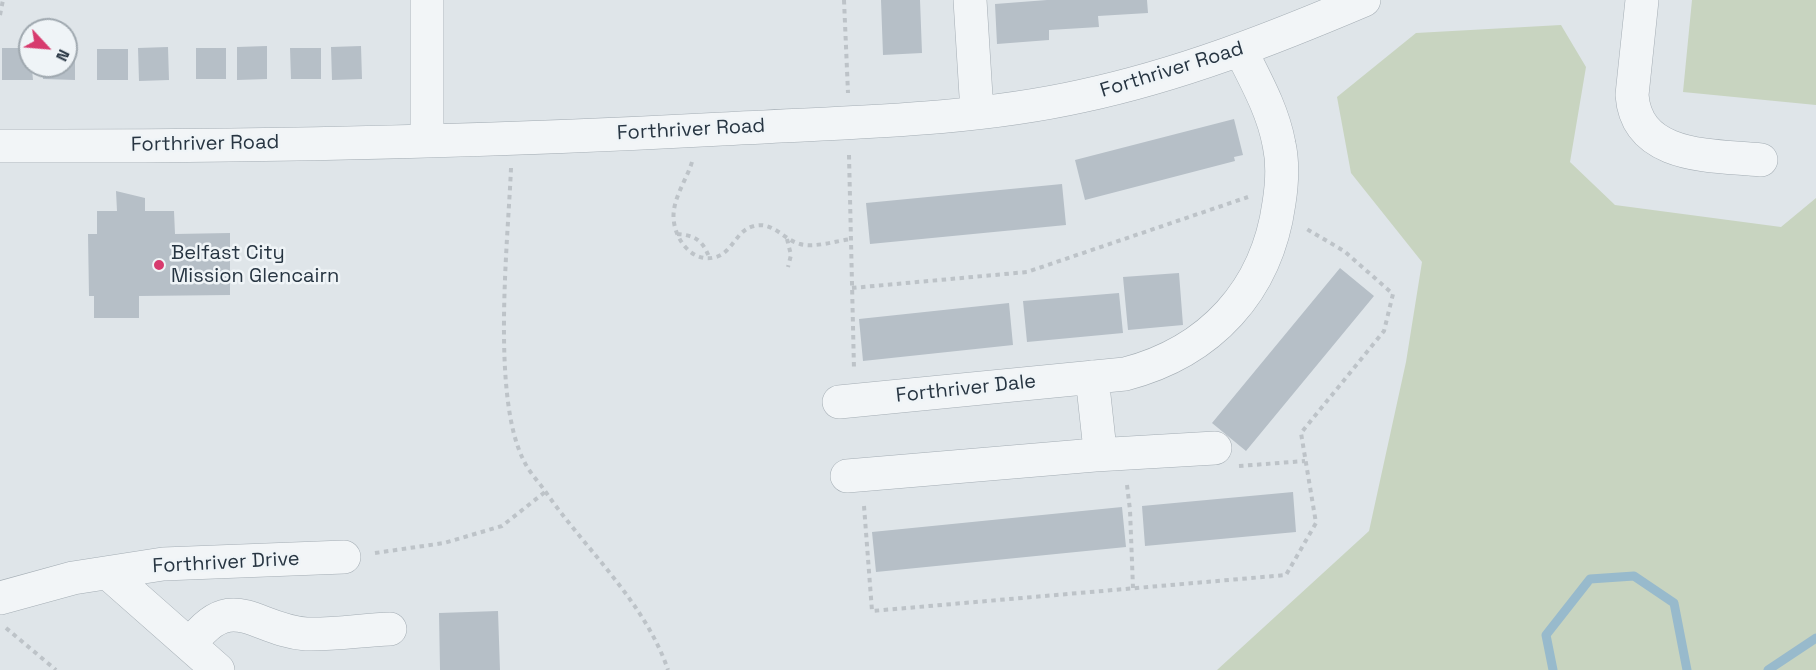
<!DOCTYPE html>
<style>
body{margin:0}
#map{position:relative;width:1816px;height:670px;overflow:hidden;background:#dfe5e9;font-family:"Space Grotesk",sans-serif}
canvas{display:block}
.north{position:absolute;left:18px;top:18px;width:60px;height:60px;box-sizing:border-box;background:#eff4f7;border:2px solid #9fa8af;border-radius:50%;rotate:116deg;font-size:16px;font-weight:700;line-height:24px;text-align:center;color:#273542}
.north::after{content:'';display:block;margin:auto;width:21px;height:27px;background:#d73b6e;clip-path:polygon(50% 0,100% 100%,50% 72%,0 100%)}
</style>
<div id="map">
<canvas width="1816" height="670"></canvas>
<div class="north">N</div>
</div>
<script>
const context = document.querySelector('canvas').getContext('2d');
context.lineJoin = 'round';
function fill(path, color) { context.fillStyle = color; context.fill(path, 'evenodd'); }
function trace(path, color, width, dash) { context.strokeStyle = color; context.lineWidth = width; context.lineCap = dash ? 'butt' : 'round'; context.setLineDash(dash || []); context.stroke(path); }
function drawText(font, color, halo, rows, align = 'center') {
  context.font = font + ' "Space Grotesk",sans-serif'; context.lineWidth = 5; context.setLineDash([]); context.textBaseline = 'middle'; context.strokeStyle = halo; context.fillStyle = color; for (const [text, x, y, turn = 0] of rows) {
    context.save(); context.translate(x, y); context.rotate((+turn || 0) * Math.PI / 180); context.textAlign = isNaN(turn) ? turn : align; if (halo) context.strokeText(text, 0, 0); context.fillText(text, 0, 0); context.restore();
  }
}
fill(new Path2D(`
 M1692,0H1816V105L1683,92Z
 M1561,25L1586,67L1570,162L1615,205L1781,227L1816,198V670H1217L1369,531L1406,362L1422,262L1351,173L1337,97L1416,33Z`), '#c8d4c0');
trace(new Path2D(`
 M1553,670L1546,635L1590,579L1634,576L1674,603L1687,670
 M1768,670L1816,638`), '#98bacc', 9);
fill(new Path2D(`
 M881,0H920L922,53L883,55Z
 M1047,0H1147L1148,13L1098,16L1099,27L1049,30V40L997,44L995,4Z
 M267,46V79L237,80V47Z
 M361,46L362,79L332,80L331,47Z
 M168,47L169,80L139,81L138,48Z
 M2,48H30L33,80H2Z
 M196,48H226V79H196Z
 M290,48H321V79H291Z
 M66,49H75V80L43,79V66H66Z
 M97,49H128V80H97Z
 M1234,119L1243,155L1234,157L1235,161L1085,200L1075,160Z
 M1062,184L1066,225L870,244L866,203Z
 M116,191L145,198V211H174L175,234L230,233V295L139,296V318H94V296H89L88,234H97V211H117Z
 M1340,268L1374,296L1246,451L1212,423Z
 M1179,273L1183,325L1128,330L1123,277Z
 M1119,293L1123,333L1027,342L1023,301Z
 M1009,303L1013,345L863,361L859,319Z
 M1293,492L1296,532L1145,546L1142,506Z
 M1122,507L1126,547L876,572L872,532Z
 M498,611L500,670H440L439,613Z`), '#b6bfc7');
const minor = new Path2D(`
 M970,0L977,112
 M1642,0L1632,95C1637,160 1713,155 1761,160
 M427,140V0
 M0,146C241,147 482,142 722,129C842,122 965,122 1082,96C1180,75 1272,39 1364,0
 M839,402L1125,374C1210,352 1267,291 1279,203C1282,184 1283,162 1279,144C1273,111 1256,81 1241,51
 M1095,455L1215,448
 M847,476L1095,455L1099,441L1092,377
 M108,573L218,670
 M0,598L73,578L163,564L344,557
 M190,645C232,587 254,630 306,634C333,635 363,630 390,629`);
trace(minor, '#a4adb4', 34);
trace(new Path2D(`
 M844,0L848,93
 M0,15L3,0
 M849,155L854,369
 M692,162C687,178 676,194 674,210C670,233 690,265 716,257C733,252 736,230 754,226C773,221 784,240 800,244C814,248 836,241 851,239
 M511,168C508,242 491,398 524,461C529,472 538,481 545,491C585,549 645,602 668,670
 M677,234C695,235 703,241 709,257
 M787,239L791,255L788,267
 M852,288L1027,272L1248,197
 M1239,466L1305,461
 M1127,485L1130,510L1133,588
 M864,506L872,611L1286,575L1316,523L1301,433L1384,331L1393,294L1344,251L1305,228
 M375,553L444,543L502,526L545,492
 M6,628L56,670`), '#bdc3c8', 4, [4.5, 4.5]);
trace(minor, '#f2f5f7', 33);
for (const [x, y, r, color] of [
 [159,265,6,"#d73b6e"]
]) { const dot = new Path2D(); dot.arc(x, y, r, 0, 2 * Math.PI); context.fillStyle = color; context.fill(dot); trace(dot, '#eff4f7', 2); }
drawText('20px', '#273542', '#eff4f7', [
 ["Forthriver Road",1172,70,-17],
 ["Forthriver Road",691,130,-3],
 ["Forthriver Road",205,144,-1],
 ["Forthriver Dale",966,389,-6],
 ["Forthriver Drive",226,563,-3]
]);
drawText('20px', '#273542', '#eff4f7', [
 ["Belfast City",171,254],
 ["Mission Glencairn",171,277]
], 'left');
</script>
